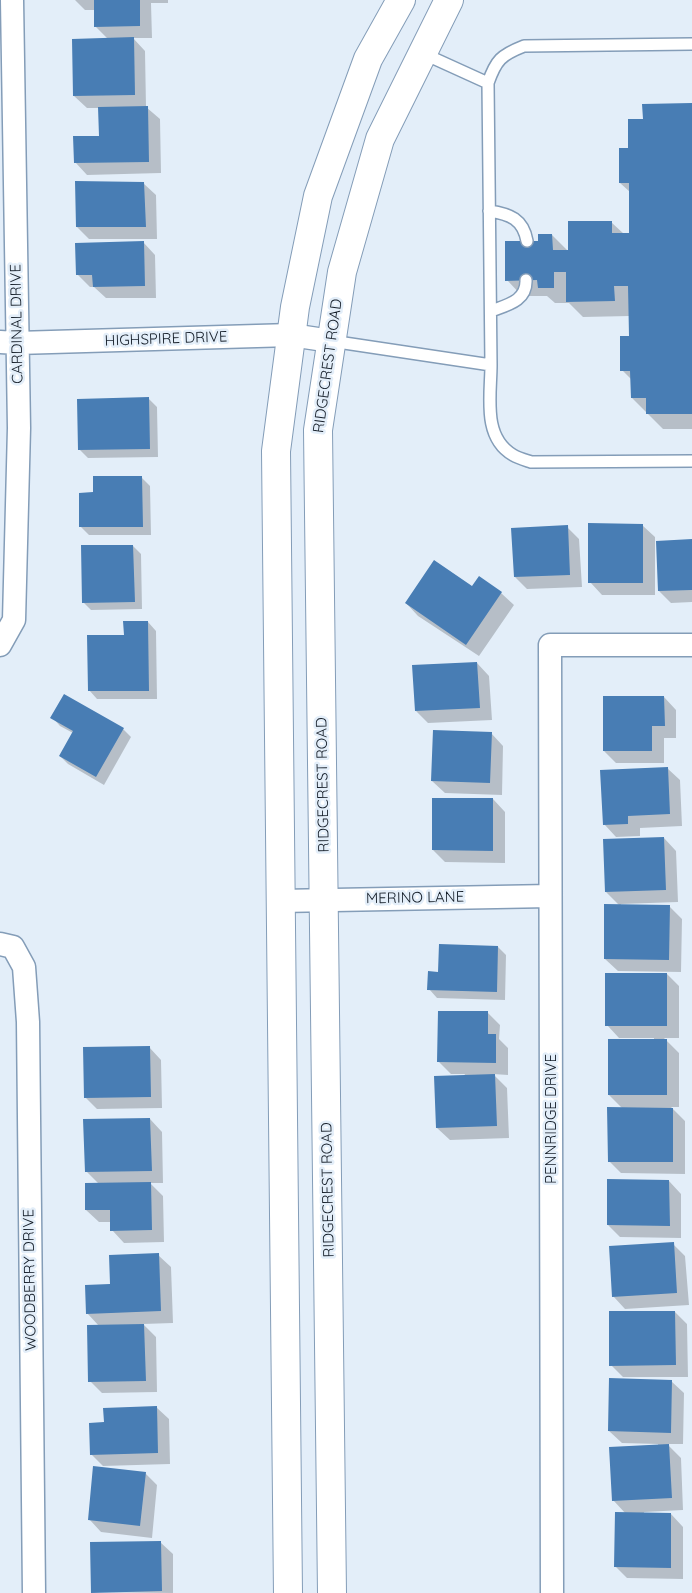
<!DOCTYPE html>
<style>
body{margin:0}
canvas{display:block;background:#e3eef9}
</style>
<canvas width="692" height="1593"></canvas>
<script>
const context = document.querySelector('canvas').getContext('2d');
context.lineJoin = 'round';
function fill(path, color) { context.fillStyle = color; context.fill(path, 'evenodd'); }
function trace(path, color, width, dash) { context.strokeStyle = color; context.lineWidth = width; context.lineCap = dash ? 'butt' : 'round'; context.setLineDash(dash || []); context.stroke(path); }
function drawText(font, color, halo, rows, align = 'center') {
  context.font = font + ' Quicksand,sans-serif'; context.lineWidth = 5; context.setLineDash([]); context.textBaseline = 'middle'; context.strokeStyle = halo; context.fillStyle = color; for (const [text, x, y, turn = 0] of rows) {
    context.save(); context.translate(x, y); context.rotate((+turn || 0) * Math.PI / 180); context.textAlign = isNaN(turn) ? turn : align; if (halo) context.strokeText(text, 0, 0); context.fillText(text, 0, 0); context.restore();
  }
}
fill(new Path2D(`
 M75,0H168V3H151L152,38H133L145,51L146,107L160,119L161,173L87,175L75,162L100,137L99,108H87L74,96L108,39L95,26V10H85Z
 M692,106V429H663L632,398V380L622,370L630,337V316L583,317L569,303H555L547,296H522L507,280L539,242L552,235L569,252L611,222L624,234H631L630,192L620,183L629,150L644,121Z
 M143,183L156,195L157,239H89L77,227Z
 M143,242L155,255L156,298H106L94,287H90L77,274Z
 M148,398L157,407L158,457L88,458L79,449Z
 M142,478L150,486L151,535H89L80,526L95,494Z
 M642,525L655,537V542L692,541V602L671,603L659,591L657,542H655V595H602L590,582Z
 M567,527L579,539L582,587L527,589L515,577Z
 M133,546L141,554L142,609L91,610L83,602Z
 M472,588L501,593L514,605L479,656L418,616L406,603Z
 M148,622L156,631L157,699H97L89,690L125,636Z
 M477,663L489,676L492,720L428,723L416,711Z
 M664,697L676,710V738H664V763H616L604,751Z
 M52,717L123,729L131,737L104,785L68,764L60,756L73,733L60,726Z
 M491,733L503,746L502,795L445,793L432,781Z
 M667,768L680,780L682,826L640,828V836L616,837L604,824Z
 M493,799L505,812V863L445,862L433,850Z
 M664,838L676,851L678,902L621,904V906L670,907L682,919L681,972L618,971L605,959L620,906L606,892Z
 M498,947L506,955L505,1000L437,998L429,989L439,973Z
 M667,974L679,986V1038H664L679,1053V1107H671L685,1121V1174L621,1173L609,1161L623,1109L609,1095L654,1040V1038H619L607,1025Z
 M487,1012L500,1025L499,1039L508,1048V1075L493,1074L507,1088L509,1138L450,1140L437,1128L465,1074H451L439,1062Z
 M149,1047L161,1060L162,1108L97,1109L85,1097Z
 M150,1119L162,1132L163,1183H150L163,1196L164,1242L124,1243L112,1230L111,1222H99L86,1210L99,1184L86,1171Z
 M669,1181L681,1194V1238L620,1237L608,1225Z
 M673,1244L685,1256L689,1305L625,1309L613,1296Z
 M158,1255L171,1267L173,1323L143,1324L156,1337L157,1392L102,1393L90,1381L99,1326L87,1313L111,1285Z
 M675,1312L687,1324L688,1377H623L611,1365Z
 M671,1381L684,1393L683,1444H667L681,1458L683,1510L644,1512V1514H671L683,1527V1579L627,1578L615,1566L626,1514L613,1500L658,1446V1444L622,1443L609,1431Z
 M156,1407L169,1419L170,1464L103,1466L91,1454L105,1423Z
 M145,1473L157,1485L152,1538L101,1532L89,1519Z
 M160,1542L173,1554V1593L92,1592Z`), '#0003');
fill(new Path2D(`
 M94,0H140V26L94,27Z
 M134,37L135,95L73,96L72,39Z
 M692,103V414H646V398H631L630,371H620V336H629L628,286H614L615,301L566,302V272H554V288H538L537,280L505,281V241H538V234H552L553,250H568V221H612V233H629V183H619V148H628V119H643L642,104Z
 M148,106L149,162L74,163L73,136H99L98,107Z
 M75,181L144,182L146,227H76Z
 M144,241L145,286L93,287L92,275H76L75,243Z
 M149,397L150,449L78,450L77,399Z
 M93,476H142L143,527H79V493L93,492Z
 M588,523L643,524V583H588Z
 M568,525L570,575L514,577L511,528Z
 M692,539V590L658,591L656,541Z
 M81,545H133L135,602L82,603Z
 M434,560L472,586L479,576L502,592L466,645L405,603Z
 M123,621H148L149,691H88L87,635H124Z
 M477,662L480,708L415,711L412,665Z
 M64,694L124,728L96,777L59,756L73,731L50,718Z
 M603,696H664L665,726H652V751H603Z
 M433,730L492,732L490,783L431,781Z
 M668,767L670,814L628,816V824L603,825L600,770Z
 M432,798H493V851L432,850Z
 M664,837L666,890L605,892L603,839Z
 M604,904L670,905L669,960L604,959Z
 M439,944L498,946L497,992L427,990L428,971L438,972Z
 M605,973H667V1026H605Z
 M438,1011H488V1034H496V1063L437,1062Z
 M608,1039H667V1095H608Z
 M150,1046L151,1097L84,1098L83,1047Z
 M495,1074L497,1126L436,1128L434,1076Z
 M607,1107L673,1108V1162H608Z
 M150,1118L152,1171L85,1172L83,1119Z
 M607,1179L669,1180L670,1226L607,1225Z
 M151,1182L152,1230L110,1231V1210H85V1183Z
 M674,1242L677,1293L612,1297L609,1246Z
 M159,1253L161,1311L86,1314L85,1285L110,1284L109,1255Z
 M609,1311H675L676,1365L609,1366Z
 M144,1324L146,1381L88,1382L87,1325Z
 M609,1378L672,1380L671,1433L608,1431Z
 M157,1406L158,1453L90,1455L89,1423L104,1422L103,1408Z
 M669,1444L672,1498L612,1501L609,1447Z
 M93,1466L146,1472L140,1526L88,1520Z
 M615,1512L671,1513V1568L614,1567Z
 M161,1541L162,1591L91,1593L90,1542Z`), '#487db4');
const service = new Path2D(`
 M488,83C496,60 501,55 524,46L692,44
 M489,211C510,214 523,219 527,241
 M491,311C507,305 527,301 526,280
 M331,341L491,365L488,83L422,53
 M491,365C491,395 482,437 513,455C518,458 525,460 531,462L692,461`);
const minor = new Path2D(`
 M0,342L17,343L291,335L331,341
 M0,645L14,620L19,428L12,0
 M280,901L550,896
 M0,944L13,947L24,967L28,1022L34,1593
 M552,1593L550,645H692`);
const secondary = new Path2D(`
 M288,1593L276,451L295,307L318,196L368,59L401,0
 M332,1593L318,430L342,272L380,139L449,0`);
trace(service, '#849db8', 14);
trace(minor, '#849db8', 25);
trace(secondary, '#849db8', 30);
trace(service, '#fff', 11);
trace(minor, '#fff', 22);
trace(secondary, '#fff', 28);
drawText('15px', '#131c27', '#e3eef9', [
 ["CARDINAL DRIVE",17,324,-91],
 ["HIGHSPIRE DRIVE",166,339,-2],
 ["RIDGECREST ROAD",328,366,-82],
 ["RIDGECREST ROAD",323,785,-91],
 ["MERINO LANE",415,898,-1],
 ["PENNRIDGE DRIVE",551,1119,-90],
 ["RIDGECREST ROAD",328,1190,-91],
 ["WOODBERRY DRIVE",30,1280,-91]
]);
</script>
